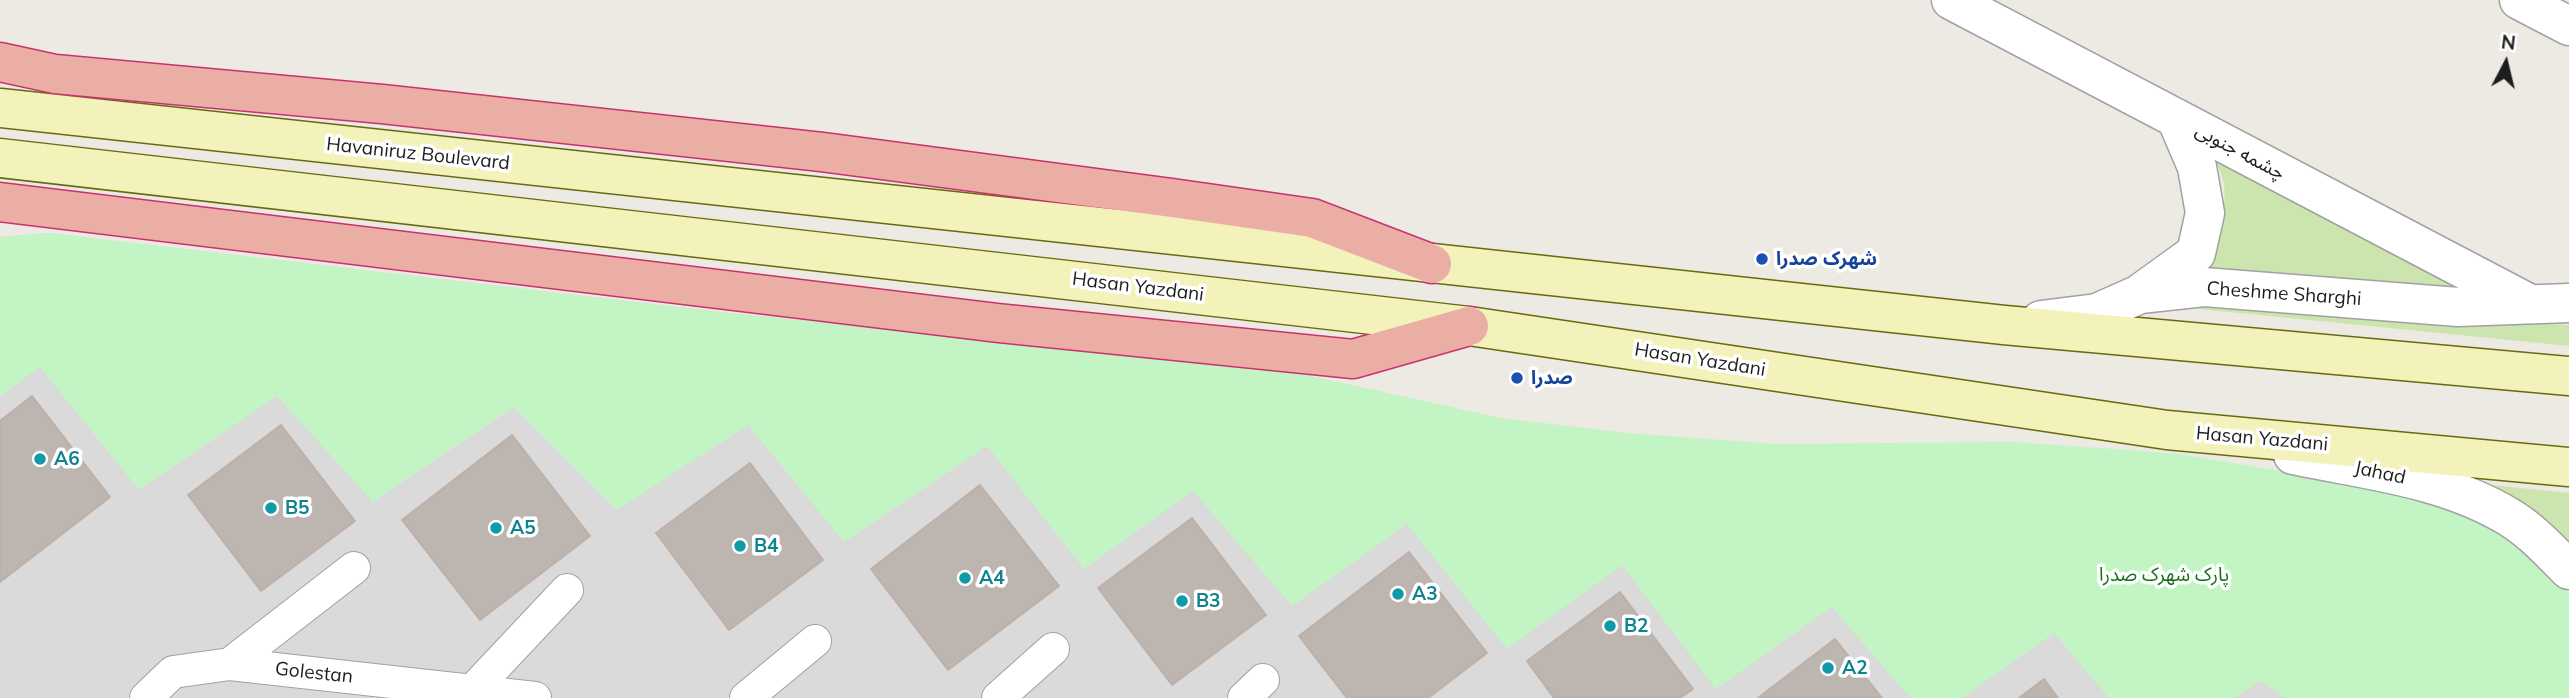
<!DOCTYPE html>
<meta charset="utf-8">
<style>
body{margin:0}
#map{position:relative;width:2569px;height:698px;overflow:hidden;background:#ede9e3;font-family:Mulish,sans-serif}
canvas{display:block}
.north{position:absolute;left:2471px;top:28px;width:70px;height:70px;-webkit-text-stroke:5px #fff;paint-order:stroke;rotate:7deg;font-size:19px;font-weight:700;line-height:28px;text-align:center;color:#1d1d1d}
.north::after{content:'';display:block;margin:auto;width:24px;height:32px;background:#1d1d1d;clip-path:polygon(50% 0,100% 100%,50% 72%,0 100%)}
</style>
<div id="map">
<canvas width="2569" height="698"></canvas>
<div class="north">N</div>
</div>
<script>
const context = document.querySelector('canvas').getContext('2d');
context.lineJoin = 'round';
function fill(path, color) { context.fillStyle = color; context.fill(path, 'evenodd'); }
function trace(path, color, width, dash) { context.strokeStyle = color; context.lineWidth = width; context.lineCap = dash ? 'butt' : 'round'; context.setLineDash(dash || []); context.stroke(path); }
function drawText(font, color, halo, rows, align = 'center') {
  context.font = font + ' Mulish,"Noto Sans Arabic",sans-serif'; context.lineWidth = 7; context.setLineDash([]); context.textBaseline = 'middle'; context.strokeStyle = halo; context.fillStyle = color; for (const [text, x, y, turn = 0] of rows) {
    context.save(); context.translate(x, y); context.rotate((+turn || 0) * Math.PI / 180); context.textAlign = isNaN(turn) ? turn : align; if (halo) context.strokeText(text, 0, 0); context.fillText(text, 0, 0); context.restore();
  }
}
fill(new Path2D(`
 M49,233L738,314L1084,348L2569,667V698H0V237Z`), '#dbdada');
fill(new Path2D(`
 M2212,153L2495,294L2201,271C2219,247 2227,215 2224,185C2223,175 2216,163 2212,153Z
 M2204,296L2569,325V346L2199,309Z
 M2462,482L2569,493V553Z`), '#cce4ad');
fill(new Path2D(`
 M49,233L738,314L1084,348L1284,370L1501,418L1627,433L1776,444L2011,442L2101,448L2179,454L2353,483L2426,498L2502,529L2557,579L2569,594V698H2286L2261,681L2234,698H2109L2054,633L1962,698H1910L1832,607L1716,689L1622,565L1507,649L1407,524L1292,606L1193,491L1084,569L987,446L844,542L748,425L617,510L514,407L373,502L277,396L139,490L40,367L0,396V237Z`), '#c3f4c3');
const building = new Path2D(`
 M32,396L110,497L0,582V421Z
 M281,425L355,521L261,591L188,495Z
 M512,435L590,536L480,620L402,520Z
 M750,463L823,560L729,630L656,533Z
 M980,485L1059,586L948,670L871,569Z
 M1192,518L1266,615L1172,685L1098,588Z
 M1409,552L1487,653L1428,698H1347L1299,636Z
 M1620,592L1693,689L1680,698H1554L1527,661Z
 M1835,639L1882,698H1758Z
 M2044,679L2058,698H2019Z`);
fill(building, '#bdb5b0');
trace(building, '#beafa7', 2);
const minor = new Path2D(`
 M230,664L354,568
 M472,691L567,590
 M146,698L173,672L230,664L535,698
 M746,698L815,641
 M998,698L1053,649
 M1244,698L1263,680`);
const tertiary = new Path2D(`
 M1951,0L2530,304
 M2519,0L2569,26
 M2142,292L2196,253L2205,213L2197,167L2176,118
 M2041,320L2097,313L2140,294L2204,287L2458,307L2569,303
 M2293,455C2365,470 2445,478 2509,517C2532,531 2550,551 2569,570`);
const secondary = new Path2D(`
 M0,108L2004,325L2569,376
 M0,158L1469,326L2167,430L2569,467`);
const trunk = new Path2D(`
 M0,62L55,74L382,104L822,152L1172,198L1312,218L1432,264
 M0,202L998,323L1353,359L1469,326`);
trace(minor, '#a1a1a1', 34);
trace(tertiary, '#a1a1a1', 41);
trace(secondary, '#676a0e', 41);
trace(trunk, '#c93271', 41);
trace(minor, '#fff', 32);
trace(tertiary, '#fff', 38);
trace(secondary, '#f4f2bb', 38);
trace(trunk, '#eaaea4', 38);
for (const [x, y, r, color] of [
 [1762,259,7,"#1a4fb4"],
 [1517,378,7,"#1a4fb4"],
 [40,459,7,"#0f9aa8"],
 [271,508,7,"#0f9aa8"],
 [496,528,7,"#0f9aa8"],
 [740,546,7,"#0f9aa8"],
 [965,578,7,"#0f9aa8"],
 [1398,594,7,"#0f9aa8"],
 [1182,601,7,"#0f9aa8"],
 [1610,626,7,"#0f9aa8"],
 [1828,668,7,"#0f9aa8"]
]) { const dot = new Path2D(); dot.arc(x, y, r, 0, 2 * Math.PI); context.fillStyle = color; context.fill(dot); trace(dot, '#fff', 2.5); }
drawText('19px', '#1d1d1d', '#fff', [
 ["چشمه جنوبی",2240,152,28],
 ["Havaniruz Boulevard",418,154,6],
 ["Hasan Yazdani",1138,287,7],
 ["Cheshme Sharghi",2284,294,4],
 ["Hasan Yazdani",1700,360,9],
 ["Hasan Yazdani",2262,439,5],
 ["Jahad",2380,473,12],
 ["Golestan",314,673,6]
]);
drawText('bold 19px', '#164399', '#fff', [
 ["شهرک صدرا",1776,259],
 ["صدرا",1531,378]
], 'left');
drawText('bold 19px', '#0d838f', '#fff', [
 ["A6",54,459],
 ["B5",285,508],
 ["A5",510,528],
 ["B4",754,546],
 ["A4",979,578],
 ["A3",1412,594],
 ["B3",1196,601],
 ["B2",1624,626],
 ["A2",1842,668]
], 'left');
drawText('19px', '#147115', '#fff', [
 ["پارک شهرک صدرا",2164,575]
]);
</script>
